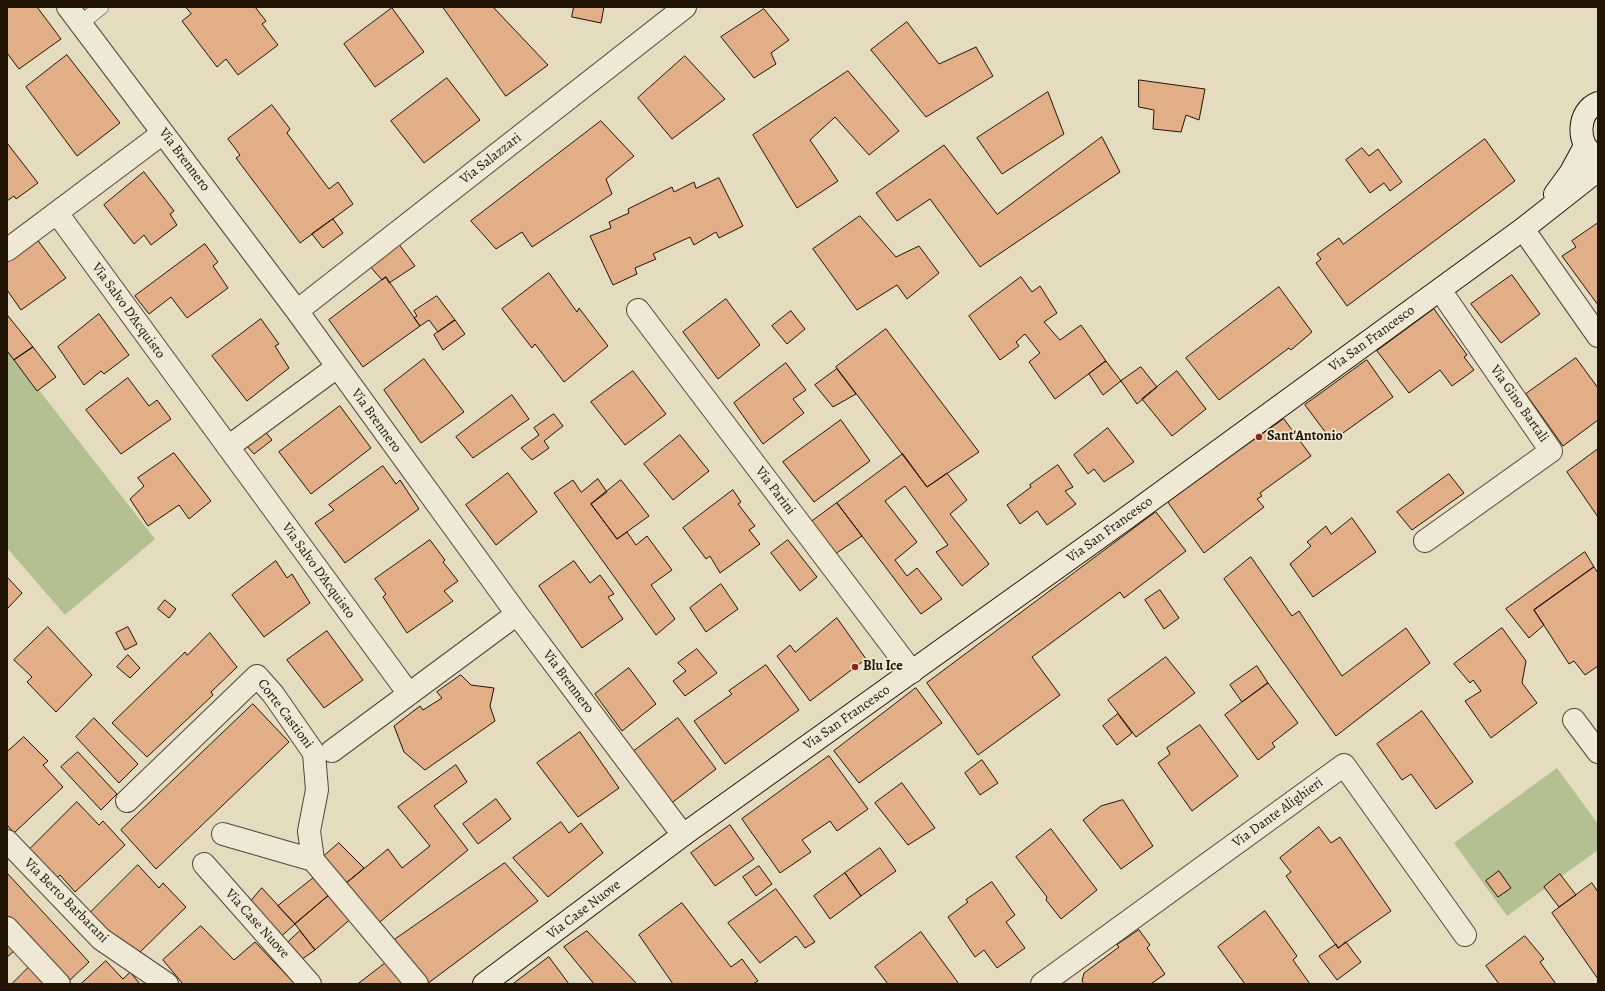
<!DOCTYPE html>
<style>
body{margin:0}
#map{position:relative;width:1605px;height:991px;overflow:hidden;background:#e5dcbf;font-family:Alegreya,serif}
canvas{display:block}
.frame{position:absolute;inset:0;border:8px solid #211405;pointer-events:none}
</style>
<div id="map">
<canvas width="1605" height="991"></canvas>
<div class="frame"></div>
</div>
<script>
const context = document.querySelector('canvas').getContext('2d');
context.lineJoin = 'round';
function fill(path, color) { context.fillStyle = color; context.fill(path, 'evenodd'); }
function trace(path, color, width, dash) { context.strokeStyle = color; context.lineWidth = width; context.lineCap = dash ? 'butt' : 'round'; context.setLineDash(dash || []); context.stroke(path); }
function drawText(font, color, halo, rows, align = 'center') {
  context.font = font + ' Alegreya,serif'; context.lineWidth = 3.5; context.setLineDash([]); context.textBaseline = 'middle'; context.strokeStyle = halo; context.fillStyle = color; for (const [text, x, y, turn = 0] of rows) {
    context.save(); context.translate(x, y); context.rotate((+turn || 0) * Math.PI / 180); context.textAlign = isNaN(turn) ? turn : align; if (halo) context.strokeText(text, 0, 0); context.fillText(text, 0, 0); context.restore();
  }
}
fill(new Path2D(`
 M7,349L155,539L65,615L7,548Z
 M1557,768L1598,824V850L1507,916L1454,843Z`), '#b5c092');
const building = new Path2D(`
 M7,7H37L61,39L19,69L7,53Z
 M186,7H255L266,21L262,24L278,45L238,75L226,59L217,67L182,21L191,14Z
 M443,7H493L548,65L506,96Z
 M574,7H604L601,23L572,17Z
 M392,8L424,52L375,87L344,44Z
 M764,9L789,40L771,53L776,64L754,78L721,37Z
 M907,22L939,64L976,47L993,76L926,117L871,50Z
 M67,55L120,123L77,156L26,87Z
 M685,56L725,99L672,139L638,98Z
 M848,71L899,131L869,155L835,117L810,140L838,181L797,208L753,135Z
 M447,78L480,120L424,163L391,121Z
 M1139,80L1205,89L1199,120L1186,115L1181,132L1153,129L1154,110L1139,107Z
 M1048,92L1064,134L1002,174L977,138Z
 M272,105L290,129L287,133L329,189L338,182L353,204L300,243L236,158L240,155L228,139Z
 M601,121L634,156L606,179L612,194L532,247L522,232L496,249L471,221Z
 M1102,137L1120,172L980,267L930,199L897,221L876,193L944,145L997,214Z
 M1485,139L1515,181L1347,306L1316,263L1321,259L1317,254L1339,238L1343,244Z
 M7,143L38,183L16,199L14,196L7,201Z
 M1362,148L1369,156L1378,149L1402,182L1390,191L1384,183L1370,193L1346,160Z
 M144,172L174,211L170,214L177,225L151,245L144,235L134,244L104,205Z
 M719,178L743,226L719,238L716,232L694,245L690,237L653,254L656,259L635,268L637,274L613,285L590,236L611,228L609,222L629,213L628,209L672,187L674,192L694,182L696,188Z
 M860,216L896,257L919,246L939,273L907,299L897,285L857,310L813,249Z
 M333,219L343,233L323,248L312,234Z
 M1598,223V305L1562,256L1576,247L1572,241Z
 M36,238L66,278L21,310L7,290V260Z
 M398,243L415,266L389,283L386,277L382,280L369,265Z
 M205,244L218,262L213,266L228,288L187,318L171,297L149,314L135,296Z
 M549,273L577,312L579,308L608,346L564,382L535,344L532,348L502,309Z
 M1512,275L1540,314L1501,343L1471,304Z
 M386,277L420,326L363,367L329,320Z
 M1021,277L1032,292L1040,286L1057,313L1044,322L1060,340L1081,325L1106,361L1055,399L1029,362L1040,353L1025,334L1016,342L1019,346L1000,360L969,316Z
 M1279,287L1312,332L1291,350L1289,348L1219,400L1186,358Z
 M437,296L455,320L438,332L429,320L420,326L414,318L417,316L414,311Z
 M726,299L760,345L718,379L683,332Z
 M1434,309L1467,355L1464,357L1474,370L1452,386L1440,370L1409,393L1377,351Z
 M791,311L805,329L787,344L772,326Z
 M99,314L129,355L104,374L101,371L84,385L58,347Z
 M8,316L33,347L14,360L7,351V317Z
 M261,319L279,344L275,346L289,368L247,401L212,356Z
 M455,320L465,334L443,350L434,335Z
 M886,329L979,452L927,487L836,367Z
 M33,347L56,377L37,391L14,360Z
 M1576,358L1598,388V420L1563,446L1526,394Z
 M424,359L464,412L421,443L384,390Z
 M1367,360L1393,397L1332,441L1305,405Z
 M1106,361L1121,381L1103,395L1089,374Z
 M786,363L806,390L793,399L804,413L763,444L734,403Z
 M1141,367L1157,387L1137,404L1121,381Z
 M837,369L856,394L833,407L815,385Z
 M633,371L666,414L625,445L591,402Z
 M1177,371L1206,409L1172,436L1142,399Z
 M128,378L149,406L157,400L171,419L121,454L86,410Z
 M512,395L529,419L473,458L456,437Z
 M340,406L371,448L311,494L279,452Z
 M554,414L563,426L544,441L549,448L532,460L521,448L539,435L534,428Z
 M1284,419L1311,456L1260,493L1262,496L1257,499L1264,507L1204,553L1167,501Z
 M841,420L870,461L814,502L783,462Z
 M1108,428L1134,462L1104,482L1094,469L1088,474L1074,455Z
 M264,430L272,440L254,454L245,444Z
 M680,435L709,471L673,500L644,464Z
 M1598,449V517L1567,472Z
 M174,453L211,501L189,519L179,505L148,526L130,499L144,486L138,478Z
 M903,454L927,487L947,473L967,500L950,514L989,564L962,586L936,552L948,545L905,486L885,501L917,542L895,560L907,576L917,568L942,599L921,614L837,503Z
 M1058,465L1073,487L1065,491L1076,504L1047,525L1037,511L1020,524L1007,505L1031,487L1030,485Z
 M383,466L396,484L400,480L419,509L345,563L315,523L334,510L329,505Z
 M508,473L537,512L496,545L466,505Z
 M1449,474L1464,493L1412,530L1397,512Z
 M598,479L607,492L591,504L617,539L627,532L636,545L647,536L672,570L651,585L675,619L656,635L554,493L573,480L581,492Z
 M621,480L649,516L617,539L591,504Z
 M733,490L741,502L738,504L755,526L749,530L760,544L720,573L710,556L706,559L683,528Z
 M837,503L862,536L835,554L811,522Z
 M1156,512L1186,551L1124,598L1120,592L1032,657L1060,695L978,755L927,683Z
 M1352,518L1376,552L1313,597L1290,564L1311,546L1307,542L1326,526L1331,534Z
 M430,540L445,560L443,562L458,581L444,591L453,601L407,633L383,597L386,594L375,579Z
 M788,540L817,577L800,591L771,553Z
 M1585,552L1594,567L1534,610L1544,625L1529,638L1506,609Z
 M1251,557L1292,616L1299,611L1342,676L1406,628L1430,663L1336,736L1224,579Z
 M276,561L287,578L292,574L310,603L264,637L232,595Z
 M574,561L590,583L600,575L614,594L608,597L623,619L582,648L539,586Z
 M1594,567L1598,573V666L1585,675L1574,661L1569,664L1534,610Z
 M7,577L22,593L7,609Z
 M721,584L738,609L706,632L690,608Z
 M1160,590L1179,618L1164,629L1145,600Z
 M165,600L176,609L169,618L158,609Z
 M837,618L866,659L810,701L777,656L790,645L795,652Z
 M48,627L92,675L56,712L27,682L32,677L14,660Z
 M128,627L137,644L125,650L116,633Z
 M1502,628L1526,661L1522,683L1537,703L1491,738L1465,701L1481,691L1473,680L1470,683L1454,664Z
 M327,631L363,680L324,708L287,660Z
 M210,633L237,667L211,692L213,695L147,757L112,723L185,652L187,655Z
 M697,649L717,673L685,696L673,681L686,671L678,663Z
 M128,655L140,668L130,678L117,667Z
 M1166,657L1195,693L1136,737L1108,700Z
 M766,665L799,710L725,764L694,721L732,694L729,691Z
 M1257,666L1268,683L1242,702L1230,685Z
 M629,668L656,704L622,731L595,694Z
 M461,675L471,685L494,688L490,706L495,721L425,770L404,752L394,726L420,706L423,710L442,698L437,692Z
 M1268,683L1298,723L1272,743L1275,747L1258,760L1225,715Z
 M916,688L942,723L859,783L834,751Z
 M253,704L289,742L156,869L121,830Z
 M1422,711L1473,782L1436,809L1411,774L1402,780L1377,744Z
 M1118,714L1132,733L1117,745L1103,726Z
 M94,718L138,764L119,783L76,737Z
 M678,718L716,769L669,805L630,754Z
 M1200,725L1238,776L1192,811L1158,763L1170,754L1167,748Z
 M580,732L619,788L578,817L537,763Z
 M24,737L48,761L43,765L63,787L14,833L7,825V752Z
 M78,752L117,794L101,810L61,767Z
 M829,756L868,809L837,831L830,821L802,840L811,852L780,873L742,819Z
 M982,760L998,783L980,795L965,773Z
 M456,765L467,782L434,806L468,850L376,925L345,884L388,849L402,868L430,846L398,807Z
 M902,783L935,828L908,845L875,803Z
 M496,799L511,819L478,844L463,824Z
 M1123,800L1153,846L1121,869L1083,820L1101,806Z
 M77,802L99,825L103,821L125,845L75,892L60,875L56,879L30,849Z
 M561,822L569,833L581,823L603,853L548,897L513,858Z
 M730,825L754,859L715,886L691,853Z
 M1319,827L1331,843L1340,837L1391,911L1338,948L1286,876L1291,872L1280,858Z
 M1051,829L1097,890L1061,919L1046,900L1047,897L1016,857Z
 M339,843L364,868L345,884L323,857Z
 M880,848L896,871L861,896L845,873Z
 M505,863L538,901L427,984L387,945Z
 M138,865L159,888L163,883L186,907L136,956L122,939L117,945L89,914Z
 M759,866L772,884L756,896L743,877Z
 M1499,871L1511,888L1498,897L1486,881Z
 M7,873L89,962L69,981L7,917Z
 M845,873L861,896L830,919L814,896Z
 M1560,874L1576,895L1559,907L1544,887Z
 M316,876L330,894L295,924L278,906Z
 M992,882L1015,915L1006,922L1025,948L997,968L984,950L975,957L948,917L968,902L966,900Z
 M1592,883L1598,892V979L1552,913Z
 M262,888L295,924L277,940L247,906Z
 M776,889L815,942L805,948L796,936L760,963L728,923Z
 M333,892L354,916L315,950L295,924Z
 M682,903L731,967L742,959L758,981L753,984H673L639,935Z
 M1265,911L1297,956L1293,960L1310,984H1245L1218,947Z
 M201,926L234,960L255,942L295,984H183L163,960Z
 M1139,930L1150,945L1147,948L1165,974L1151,984H1084L1082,981L1084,973L1119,947L1117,945Z
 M300,931L315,950L298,962L284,946Z
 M587,931L637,984H594L564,947Z
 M921,932L959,984H888L875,967Z
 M1525,936L1544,959L1540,962L1556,984H1499L1486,966Z
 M1346,942L1361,962L1337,980L1319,956L1336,944L1338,948Z
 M7,943L14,951L7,957Z
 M549,957L569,984H513Z
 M392,958L413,984H358Z
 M106,961L123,979L130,972L140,984H81Z
 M32,964L51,984H12Z`);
fill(building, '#e1ae88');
trace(building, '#211405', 1);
const service = new Path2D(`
 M81,23L101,7`);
const minor = new Path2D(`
 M68,7L297,311L517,614L683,835
 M57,213L409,694
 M1523,229L1598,336
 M7,250L163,133
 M638,310L912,672
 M297,311L685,7
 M228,447L337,367
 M1425,541L1551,451L1440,290
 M1574,720L1598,752
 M332,751L517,614
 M127,801L257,676L273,694L314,753L317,790L309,831L313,860L417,984
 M223,834L313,860
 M7,841L101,939L167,984
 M204,864L310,984
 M7,928L59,984
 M1042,984L1344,765L1465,935`);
const secondary = new Path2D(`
 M1595,156C1576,144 1577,111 1598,103
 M1555,194L1571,172L1585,146
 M484,984L683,835L1125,519L1523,229L1598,170`);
trace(service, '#524634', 16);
trace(minor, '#524634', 24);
trace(secondary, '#211405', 24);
trace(service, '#eee8d5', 15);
trace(minor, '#eee8d5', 22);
trace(secondary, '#eee8d5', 22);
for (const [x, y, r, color] of [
 [1259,437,4,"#8f2418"],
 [855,667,4,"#8f2418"]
]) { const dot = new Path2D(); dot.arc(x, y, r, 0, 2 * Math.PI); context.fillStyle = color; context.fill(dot); trace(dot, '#eee8d5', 1.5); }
drawText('14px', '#211405', '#eee8d5', [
 ["Via Salazzari",491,159,-38],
 ["Via Brennero",184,160,53],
 ["Via Salvo D'Acquisto",128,311,54],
 ["Via San Francesco",1372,339,-36],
 ["Via Gino Bartali",1519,404,55],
 ["Via Brennero",376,421,54],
 ["Via Parini",775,491,53],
 ["Via San Francesco",1110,530,-36],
 ["Via Salvo D'Acquisto",318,571,54],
 ["Via Brennero",568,682,53],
 ["Corte Castioni",285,714,53],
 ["Via San Francesco",847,718,-35],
 ["Via Dante Alighieri",1278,813,-36],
 ["Via Berto Barbarani",66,901,45],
 ["Via Case Nuove",584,910,-37],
 ["Via Case Nuove",257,924,48]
]);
drawText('bold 14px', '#211405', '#eee8d5', [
 ["Sant'Antonio",1267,437],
 ["Blu Ice",863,667]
], 'left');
</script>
